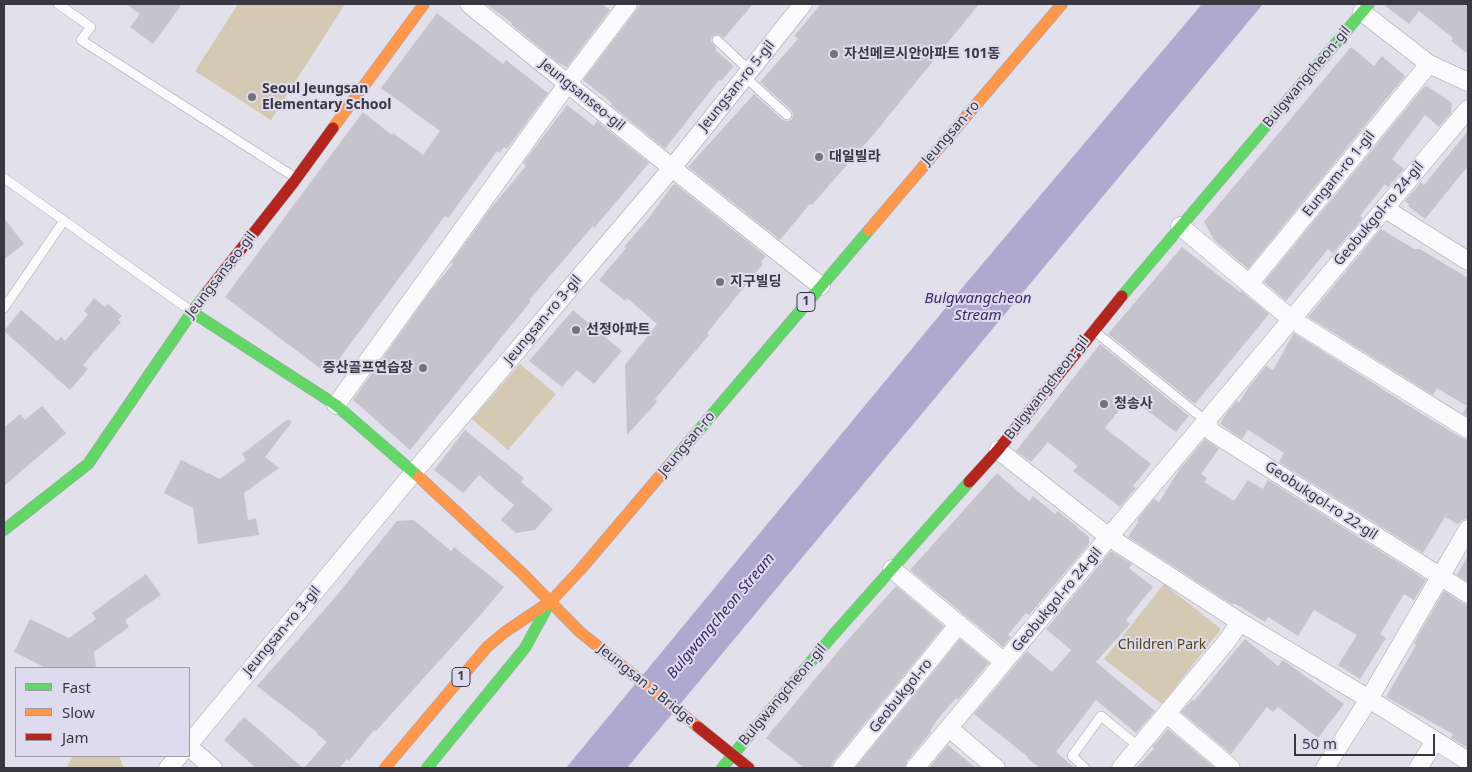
<!DOCTYPE html>
<meta charset="utf-8">
<style>
body{margin:0}
#map{position:relative;width:1472px;height:772px;overflow:hidden;background:#e2e0ea;font-family:"Noto Sans",sans-serif}
canvas{display:block}
.frame{position:absolute;inset:0;border:5px solid #393840;pointer-events:none}
.legend{position:absolute;left:15px;top:667px;width:175px;height:90px;box-sizing:border-box;background:#dfdbef;border:1px solid #9d9aa9;margin:0;padding:6px 9px;list-style:none;font-size:15px;color:#393840}
.legend li{display:flex;align-items:center;gap:10px;height:25px}
.legend b{width:25px;border:1px solid #9d9aa9}
.scale{position:absolute;left:1294px;top:734px;width:141px;height:22px;box-sizing:border-box;border:2px solid #393840;border-top:0;padding-left:6px;font-size:15px;line-height:18px;white-space:nowrap;color:#393840;-webkit-text-stroke:4px #dfdbef;paint-order:stroke}
</style>
<div id="map">
<canvas width="1472" height="772"></canvas>
<div class="frame"></div>
<ul class="legend">
<li><b style="height:6px;background:#63d668"></b>Fast</li>
<li><b style="height:6px;background:#ff974d"></b>Slow</li>
<li><b style="height:6px;background:#b3261e"></b>Jam</li>
</ul>
<div class="scale">50 m</div>
</div>
<script>
const context = document.querySelector('canvas').getContext('2d');
context.lineJoin = 'round';
function fill(path, color) { context.fillStyle = color; context.fill(path, 'evenodd'); }
function trace(path, color, width, dash) { context.strokeStyle = color; context.lineWidth = width; context.lineCap = dash ? 'butt' : 'round'; context.setLineDash(dash || []); context.stroke(path); }
function drawText(font, color, halo, rows, align = 'center') {
  context.font = font + ' "Noto Sans","Noto Sans KR",sans-serif'; context.lineWidth = 4; context.setLineDash([]); context.textBaseline = 'middle'; context.strokeStyle = halo; context.fillStyle = color; for (const [text, x, y, turn = 0] of rows) {
    context.save(); context.translate(x, y); context.rotate((+turn || 0) * Math.PI / 180); context.textAlign = isNaN(turn) ? turn : align; if (halo) context.strokeText(text, 0, 0); context.fillText(text, 0, 0); context.restore();
  }
}
fill(new Path2D(`
 M238,4H345L271,120L195,71Z
 M520,364L556,394L508,450L472,419Z
 M1164,584L1221,629L1162,704L1104,659Z
 M73,756H119L124,768H66Z`), '#d4cab4');
fill(new Path2D(`
 M1202,4H1263L627,768H566L957,294Z`), '#b0a9cf');
fill(new Path2D(`
 M126,4H182L153,44L130,27L140,14Z
 M486,4H602L610,10L567,67L557,62L511,24L512,23Z
 M641,4H753L724,38L718,34L712,36L711,41L716,48L715,50L734,66L721,81L719,80L665,149L611,105L612,103L583,80Z
 M821,4H979L874,134L812,205L810,204L780,240L688,167L754,94L783,120L788,121L792,119L793,114L791,110L760,82L798,39L794,36Z
 M1383,4H1468V54L1451,41L1453,38L1419,11L1409,24Z
 M437,13L503,64L506,60L548,93L507,149L504,147L500,153L497,151L448,218L445,216L328,374L225,297L363,112L392,135L393,133L423,155L440,131L381,88Z
 M1351,47L1374,66L1382,56L1405,76L1248,269L1214,240L1204,222Z
 M1427,86L1452,103L1451,113L1439,127L1425,115L1392,159L1404,169L1388,187L1385,184L1360,216L1363,218L1333,253L1328,249L1286,301L1264,282L1424,87Z
 M567,105L594,126L597,121L649,163L594,228L593,226L529,300L531,301L410,450L353,400L432,289L453,264L451,263L490,209L526,166L523,163Z
 M1468,131V166L1425,219L1408,206L1409,204L1405,201L1421,182L1424,185Z
 M675,184L766,256L761,262L763,264L707,333L709,335L655,399L657,402L627,435L625,365L657,324L627,298L625,301L599,280L626,248L624,247L647,220L672,186Z
 M4,218L24,244L4,259Z
 M1381,229L1414,249H1420L1468,278V417L1463,413L1467,406L1437,388L1433,395L1308,317Z
 M1182,247L1241,293L1240,290L1269,314L1195,404L1108,334Z
 M94,298L105,307L108,304L122,316L118,320L121,322L83,365L88,369L70,390L4,331L21,310L57,341L61,337L65,341L88,315L84,311Z
 M573,310L622,351L594,384L577,370L562,387L529,361Z
 M1294,333L1422,414L1462,438L1468,440V518L1462,520L1458,524L1445,517L1423,553L1279,462L1284,453L1248,430L1242,439L1220,424L1228,411L1237,401L1239,403L1248,388L1266,366L1273,370Z
 M1100,344L1189,416L1176,432L1129,397L1105,428L1151,464L1133,486L1136,488L1120,507L1073,471L1078,466L1048,442L1031,462L1016,451Z
 M42,406L66,433L4,486V428L20,414L25,420Z
 M288,419L292,422L265,457L279,468L244,493L248,520L256,518L259,535L198,544L193,508L164,493L181,460L220,479L246,460L242,454Z
 M465,430L524,478L521,482L553,509L535,530L516,533L501,520L514,505L479,475L463,493L434,470Z
 M1205,439L1219,449L1201,474L1207,478L1204,482L1234,501L1248,480L1263,489L1268,480L1426,580L1414,600L1404,594L1380,634L1386,638L1360,679L1338,665L1357,635L1314,610L1298,636L1268,617L1265,622L1234,603L1233,605L1128,537L1138,522L1137,520L1154,499L1159,502L1179,470Z
 M997,473L1029,501L1033,496L1055,514L1058,511L1089,537V544L1029,615L1026,613L1008,635L1011,637L1003,647L910,570Z
 M414,520L451,551L454,547L504,587L484,611L376,731L374,730L349,761L347,759L339,768H304L327,742L317,734L318,733L257,686L332,601L397,521Z
 M1111,551L1132,564L1129,568L1153,587L1126,620L1130,624L1096,662L1155,711L1136,733L1096,700L1056,752L1075,768H1040L1027,758L1028,757L974,714L1027,651L1052,672L1071,650L1046,629Z
 M1468,555V582L1457,575Z
 M146,574L161,595L125,620L129,627L94,652L96,668H46L14,652L30,619L69,638L96,619L92,613Z
 M896,586L944,626L834,761L830,768H804L766,738L845,643Z
 M1444,591L1462,603L1468,605V748L1451,738L1453,734L1386,697L1416,645L1414,643Z
 M960,639L989,663L958,700L956,698L937,720L930,731L931,732L907,761L905,768H855Z
 M1245,639L1278,666L1283,660L1344,704L1318,738L1278,707L1273,712L1267,707L1231,754L1181,712L1192,700L1194,701Z
 M244,717L303,768H256L224,740Z
 M1168,729L1215,768H1136L1154,749L1152,747Z
 M948,745L976,768H929Z`), '#c5c4cc');
const lane = new Path2D(`
 M58,4L91,27L81,40L296,178
 M717,40L750,71
 M745,77L787,115
 M4,178L191,311
 M4,308L63,222
 M1093,330L1206,421
 M1085,768L1072,756L1101,716L1139,747`);
const street = new Path2D(`
 M469,4L672,168L821,286
 M1362,12L1429,64L1468,82
 M1384,208L1468,261
 M1180,226L1291,319L1468,429
 M1249,284L1429,64
 M336,405L568,83L628,4
 M1206,421L1212,432L1468,594
 M998,450L1109,537L1240,622L1369,699L1468,761
 M892,569L1004,662
 M1167,714L1231,768
 M949,728L996,768
 M189,744L414,472L672,168L803,4
 M189,747L213,768
 M168,768L179,756
 M842,768L959,624
 M915,768L1468,109
 M1121,768L1227,641L1240,622
 M1325,768L1369,699L1468,529
 M1418,768L1435,741`);
const fast = new Path2D(`
 M1122,296L1369,4
 M192,312L336,405L419,477
 M670,464L869,230
 M4,530L88,464L192,312L208,291
 M427,768L525,648L549,604
 M722,768L834,634L969,482`);
const slow = new Path2D(`
 M333,128L424,4
 M869,230L1062,4
 M419,477L522,573L580,632L698,727
 M385,768L487,647L505,632L551,601L581,569L670,464`);
const jam = new Path2D(`
 M208,291L293,183L333,128
 M969,482L998,450L1122,296
 M698,727L749,768`);
trace(lane, '#a4a3aa', 10);
trace(street, '#a4a3aa', 19);
trace(fast, '#a4a3aa', 12);
trace(slow, '#a4a3aa', 12);
trace(jam, '#a4a3aa', 12);
trace(lane, '#fbfafc', 9);
trace(street, '#fbfafc', 18);
trace(fast, '#63d668', 11);
trace(slow, '#ff974d', 11);
trace(jam, '#b3261e', 11);
for (const [x, y, r, color] of [
 [834,54,5,"#74737c"],
 [252,97,5,"#74737c"],
 [819,157,5,"#74737c"],
 [720,282,5,"#74737c"],
 [576,330,5,"#74737c"],
 [423,368,5,"#74737c"],
 [1104,404,5,"#74737c"]
]) { const dot = new Path2D(); dot.arc(x, y, r, 0, 2 * Math.PI); context.fillStyle = color; context.fill(dot); trace(dot, '#dfdbef', 2); }
for (const [x, y, w] of [
 [806,302,18],
 [461,677,18]
]) { const box = new Path2D(); box.roundRect(x - w / 2, y - 9.5, w, 19, 4); context.fillStyle = '#dfdbef'; context.fill(box); trace(box, '#393840', 1); }
drawText('bold 12px', '#393840', null, [
 ["1",806,302],
 ["1",461,677]
]);
drawText('bold 14px', '#393840', '#dfdbef', [
 ["자선메르시안아파트 101동",844,54],
 ["Seoul Jeungsan",262,89],
 ["Elementary School",262,105],
 ["대일빌라",829,157],
 ["지구빌딩",730,282],
 ["선정아파트",586,330],
 ["증산골프연습장",413,368,"right"],
 ["청송사",1114,404]
], 'left');
drawText('14px', '#393840', '#dfdbef', [
 ["Bulgwangcheon-gil",1307,77,-50],
 ["Jeungsan-ro 5-gil",737,86,-51],
 ["Jeungsanseo-gil",582,95,39],
 ["Jeungsan-ro",951,133,-49],
 ["Eungam-ro 1-gil",1339,174,-51],
 ["Geobukgol-ro 24-gil",1379,214,-50],
 ["Jeungsanseo-gil",221,275,-52],
 ["Jeungsan-ro 3-gil",543,320,-50],
 ["Bulgwangcheon-gil",1047,388,-52],
 ["Jeungsan-ro",687,444,-50],
 ["Geobukgol-ro 22-gil",1321,501,33],
 ["Geobukgol-ro 24-gil",1057,600,-50],
 ["Jeungsan-ro 3-gil",282,631,-50],
 ["Jeungsan 3 Bridge",646,685,39],
 ["Bulgwangcheon-gil",783,695,-50],
 ["Geobukgol-ro",901,696,-51]
]);
drawText('14px', '#53451a', '#dfdbef', [
 ["Children Park",1162,645]
]);
drawText('italic 15px', '#3c2967', '#dfdbef', [
 ["Bulgwangcheon",978,299],
 ["Stream",978,316],
 ["Bulgwangcheon Stream",721,616,-50]
]);
</script>
